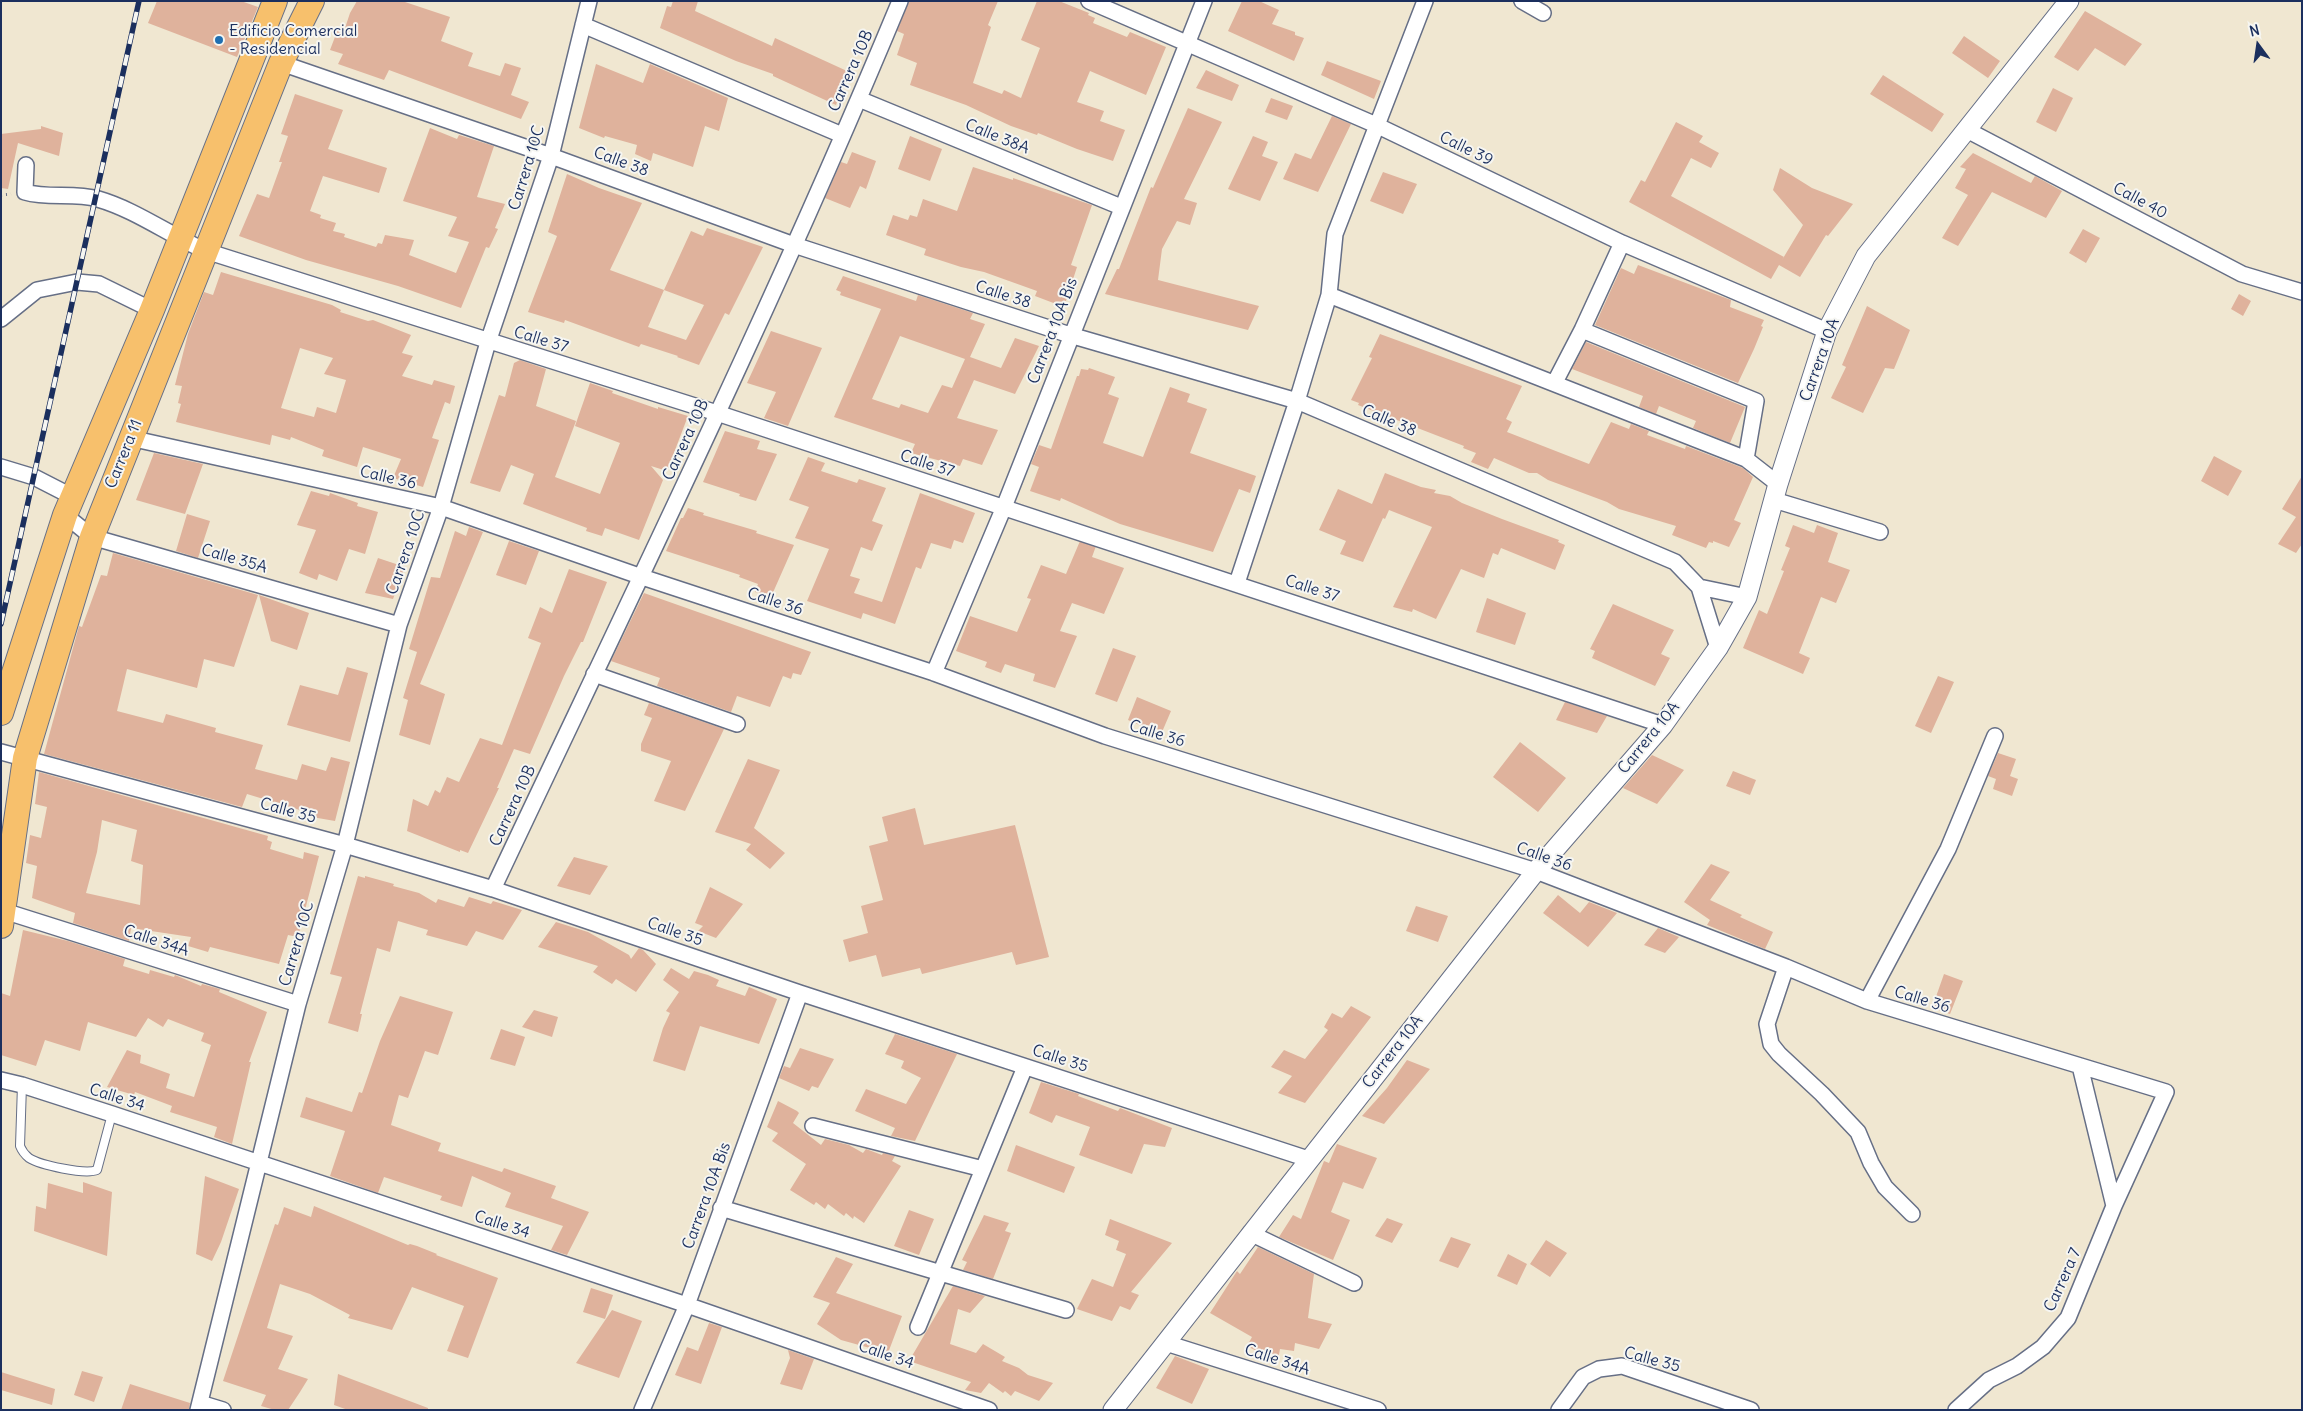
<!DOCTYPE html>
<style>
body{margin:0}
#map{position:relative;width:2303px;height:1411px;overflow:hidden;background:#f0e7d1;font-family:Delius,sans-serif}
canvas{display:block}
.frame{position:absolute;inset:0;border:2px solid #1b2f5e;pointer-events:none}
.north{position:absolute;left:2233px;top:20px;width:50px;height:50px;-webkit-text-stroke:4px #f6f6f2;paint-order:stroke;rotate:346deg;font-size:14px;font-weight:700;line-height:20px;text-align:center;color:#1b2f5e}
.north::after{content:'';display:block;margin:auto;width:18px;height:22px;background:#1b2f5e;clip-path:polygon(50% 0,100% 100%,50% 72%,0 100%)}
</style>
<div id="map">
<canvas width="2303" height="1411"></canvas>
<div class="frame"></div>
<div class="north">N</div>
</div>
<script>
const context = document.querySelector('canvas').getContext('2d');
context.lineJoin = 'round';
function fill(path, color) { context.fillStyle = color; context.fill(path, 'evenodd'); }
function trace(path, color, width, dash) { context.strokeStyle = color; context.lineWidth = width; context.lineCap = dash ? 'butt' : 'round'; context.setLineDash(dash || []); context.stroke(path); }
function drawText(font, color, halo, rows, align = 'center') {
  context.font = font + ' Delius,sans-serif'; context.lineWidth = 4; context.setLineDash([]); context.textBaseline = 'middle'; context.strokeStyle = halo; context.fillStyle = color; for (const [text, x, y, turn = 0] of rows) {
    context.save(); context.translate(x, y); context.rotate((+turn || 0) * Math.PI / 180); context.textAlign = isNaN(turn) ? turn : align; if (halo) context.strokeText(text, 0, 0); context.fillText(text, 0, 0); context.restore();
  }
}
fill(new Path2D(`
 M157,1H241L258,7L237,57L148,23Z
 M357,1H402L450,17L441,41L473,53L468,66L500,76L505,63L521,68L511,95L529,102L521,119L389,70L384,80L338,64L343,54L330,50L338,29L344,31L350,13Z
 M673,1H698L695,11L772,46L775,38L847,71L836,105L773,76V74L736,61L660,28L667,6L671,7Z
 M909,1H998L988,25L991,27L973,83L1002,94L1004,90L1021,98L1040,48L1021,40L1037,1H1059L1089,13L1088,15L1095,18L1093,23L1127,37L1130,32L1166,47L1146,95L1090,71L1077,102L1104,111L1100,121L1125,130L1113,161L1077,149L1038,133L1037,135L1011,126L966,105L910,85L917,63L897,55L904,34L897,31Z
 M1242,1H1259L1279,10L1272,24L1295,32V35L1304,38L1294,61L1228,31Z
 M2085,11L2142,44L2125,66L2095,48L2078,71L2054,57Z
 M1964,36L2000,61L1988,78L1952,53Z
 M1327,61L1381,81L1374,99L1321,75Z
 M596,64L643,83L650,64L728,98L719,131L705,126L693,167L653,153L651,161L635,154L637,145L605,136L604,138L579,128Z
 M1206,70L1239,85L1232,101L1196,88Z
 M1883,75L1944,114L1932,132L1870,94Z
 M2053,88L2073,98L2056,132L2036,122Z
 M295,94L343,110L328,149L387,168L379,193L323,176L310,211L321,215L320,218L336,223L333,231L345,234L344,237L376,247L378,243L382,244L385,235L414,240L409,255L456,273L469,242L448,236L457,217L403,201L430,128L457,139L459,135L494,146L477,197L505,204L495,228L498,229L489,248L486,247L461,308L398,286L306,260L239,236L257,194L269,198L282,162H279L288,136L281,134Z
 M1271,98L1293,106L1287,120L1265,112Z
 M1188,108L1222,122L1184,199L1197,203L1190,225L1177,221L1162,249L1158,280L1259,306L1248,330L1105,294L1117,269H1119L1151,187L1153,188Z
 M1332,116L1351,124L1318,192L1283,179L1295,153L1311,159Z
 M1676,122L1703,136L1699,142L1719,153L1711,168L1691,158L1671,196L1784,257L1782,260L1803,225L1773,190L1780,168L1812,188L1853,204L1828,236L1826,235L1800,277L1779,265L1771,279L1629,202L1641,180L1645,182Z
 M41,126L63,133L59,156L18,143L8,189L1,188V134L41,129Z
 M910,136L942,149L930,181L898,169Z
 M1253,136L1268,142L1262,156L1278,162L1260,201L1228,189Z
 M852,152L876,161L866,189L860,186L850,208L825,198L841,162L847,164Z
 M1973,153L2031,183L2035,176L2062,191L2046,218L1992,192L1958,246L1942,238L1968,195L1955,188L1966,169L1960,167Z
 M973,167L1013,180V178L1092,205L1071,265L1077,267L1064,307L1035,296L1037,291L984,272L961,267L924,255L926,249L886,235L893,215L908,220L910,215L917,217L923,199L957,211Z
 M1383,172L1417,184L1403,214L1370,201Z
 M567,174L599,188L642,203L610,270L664,290L648,327L686,340L704,305L664,290L691,231L703,236L707,228L763,247L729,315L725,313L699,365L677,357L678,356L641,344L639,347L565,320L564,323L528,312L557,236L548,232Z
 M2083,229L2100,238L2086,263L2069,253Z
 M1638,265L1731,300L1730,307L1764,320L1761,326L1763,327L1754,349L1738,383L1595,325L1621,268L1634,274Z
 M221,272L332,305L341,310L340,312L368,321L373,320L411,335L402,353L413,356L402,376L432,385L434,380L455,386L450,404L445,402L432,438L439,440L423,487L393,478L401,459L363,447L357,467L322,456L324,450L291,437L290,440L272,435L270,445L176,422L181,404L178,403L182,386L175,385L188,334L204,292L213,295ZM300,348L333,358L324,374L346,380L336,413L317,407L314,417L281,408Z
 M843,276L916,301L918,295L973,313L970,319L985,324L970,357L1001,368L1015,338L1039,346L1015,394L974,380L957,418L998,430L982,465L963,459L960,466L911,453L915,444L834,417L881,309L840,295L841,292L836,290ZM900,336L965,359L952,388L942,385L928,413L901,404L899,408L872,399Z
 M2239,294L2251,301L2243,316L2231,309Z
 M1867,306L1910,330L1894,369L1885,368L1863,413L1831,398L1846,367L1842,365Z
 M771,331L822,348L788,426L764,418L776,392L747,383Z
 M1380,334L1522,386L1506,419L1512,422L1507,432L1589,464L1611,422L1629,429L1631,424L1649,431L1647,435L1685,449L1686,446L1743,468L1753,477L1734,520L1741,523L1729,547L1713,541V543L1709,542L1706,548L1672,535L1676,526L1619,509L1607,502L1548,480L1537,473H1529L1494,458L1488,469L1471,462L1476,453L1463,448L1464,446L1358,405L1359,403L1351,400L1372,358L1369,357Z
 M1586,342L1745,407L1730,443L1693,428L1696,421L1659,406L1656,414L1639,407L1643,396L1572,369Z
 M520,360L546,369L536,406L576,421L555,477L600,494L620,443L575,426L590,383L613,391L612,393L658,409V407L688,416L667,471L651,466L663,480L639,540L605,528L602,536L586,531L587,528L523,504L534,474L511,465L500,492L470,483L499,395L505,397L514,363Z
 M1089,368L1115,377L1108,394L1119,398L1103,443L1143,457L1170,387L1190,394L1187,402L1207,409L1190,453L1256,476L1250,493L1239,489L1213,552L1120,524L1061,498L1060,501L1030,491L1039,467L1031,464L1039,445L1051,449L1077,376H1079L1081,369L1088,370Z
 M725,431L760,441L757,449L777,454L756,501L739,496L740,494L703,482Z
 M154,453L203,464L185,514L136,500Z
 M2214,456L2242,471L2228,496L2201,481Z
 M808,457L825,463L821,471L857,483L859,479L886,488L872,521L883,525L872,551L861,547L850,576L860,579L854,593L882,602L920,493L975,513L963,543L954,540L951,549L931,543L921,569L916,567L895,624L863,613L861,619L807,601L829,549L795,538L809,507L789,500Z
 M1385,473L1421,487L1436,490L1434,493L1450,496L1462,503L1502,519L1559,540L1558,542L1565,545L1555,570L1501,548L1498,555L1493,553L1484,578L1461,569L1436,619L1413,609L1412,612L1393,607L1432,527L1389,510L1385,519L1383,518L1363,562L1340,554L1346,541L1319,530L1338,489L1372,504Z
 M2302,476V544L2296,553L2278,544L2296,517L2282,509Z
 M311,491L329,496L330,493L358,503L357,506L378,512L365,554L349,549L337,581L319,574L317,580L299,573L316,530L297,525Z
 M688,508L704,513L703,515L757,531L756,533L794,545L771,597L755,592L758,584L739,577L740,575L666,551L681,518H683Z
 M187,514L210,521L198,558L176,551Z
 M1793,525L1814,533L1817,525L1838,533L1828,562L1850,570L1836,603L1821,597L1799,653L1810,658L1803,674L1743,648L1759,610L1767,614L1784,571L1781,570L1790,548L1785,546Z
 M469,527L483,532L420,684L445,694L430,745L399,735L408,700L403,698L417,652L409,649L431,577L440,578L455,531L466,536Z
 M509,541L539,551L526,585L496,575Z
 M1080,541L1096,546L1092,557L1124,568L1104,614L1072,603L1060,631L1077,636L1055,688L1033,681L1035,674L1005,664L1001,673L985,667L987,662L956,651L970,616L1017,632L1031,599L1027,598L1041,565L1066,574Z
 M113,553L258,595L234,667L204,659L197,688L127,669L117,711L163,723L166,714L216,728L215,732L263,745L255,769L297,780L302,764L326,771L331,757L350,762L335,821L312,817L313,814L247,794L242,807L44,754L79,626L82,627L101,575L107,576Z
 M378,558L405,567L393,599L365,593Z
 M569,569L607,582L583,642H581L564,676L530,754L514,749L497,788H499L468,853L460,850V852L407,831L413,799L428,806L435,790L440,793L447,777L459,782L480,738L502,745L541,643L528,638L540,607L552,613Z
 M644,593L811,652L801,675L793,673L791,679L783,676L770,707L737,696L731,712L657,686L660,678L611,661Z
 M259,595L309,613L297,650L271,641Z
 M1487,598L1526,613L1515,645L1476,632Z
 M1613,604L1674,630L1661,654L1670,658L1655,686L1592,658L1595,651L1590,649Z
 M1113,648L1136,656L1117,702L1095,694Z
 M347,667L368,673L350,742L287,725L300,685L338,695Z
 M1938,676L1954,682L1931,733L1915,726Z
 M1137,697L1171,711L1162,732L1152,726L1151,730L1128,720Z
 M1565,702L1607,716L1597,733L1556,720Z
 M649,703L724,729L685,811L654,801L671,761L641,751V744L652,718L644,715Z
 M1520,742L1566,778L1538,812L1493,777Z
 M1998,753L2016,759L2010,776L2018,779L2012,796L1993,789L1996,779L1988,776Z
 M1652,755L1684,770L1657,804L1623,788Z
 M748,759L780,770L754,828L785,853L770,869L746,850L751,844L715,832Z
 M1733,771L1756,780L1750,795L1726,786Z
 M39,772L268,836L267,840L272,842L270,849L303,859L304,852L319,856L298,937L288,935L279,964L210,947L208,952L188,946L191,937L131,928L129,941L73,923L75,913L32,898L37,866L26,863L30,835L41,838L47,807L35,804ZM102,820L137,830L131,861L143,865L140,905L86,893L97,852Z
 M915,808L924,845L1015,825L1049,957L1016,965L1012,952L922,974L920,968L882,977L876,955L849,962L843,940L868,933L861,906L883,900L869,846L888,841L882,817Z
 M574,857L608,866L590,895L557,886Z
 M1711,864L1730,872L1710,900L1742,915L1740,917L1773,932L1765,949L1707,925L1710,920L1684,902Z
 M358,876L365,878V876L394,884L393,886L419,893L436,903L438,899L464,907L469,897L491,904L493,901L522,910L503,940L476,931L467,946L426,935L428,930L398,921L390,952L377,948L360,1014H362L358,1032L328,1023L342,977L330,974Z
 M710,887L743,904L716,938L698,931L703,926L695,923Z
 M1558,895L1580,913L1589,902L1617,913L1588,947L1543,913Z
 M1416,906L1448,916L1438,942L1406,931Z
 M556,922L588,932L629,955L631,959L639,948L643,950L656,964L636,992L616,979L612,984L593,972L598,966L538,947Z
 M1658,928L1679,937L1665,953L1644,945Z
 M23,930L68,941L125,959L123,966L149,974L150,970L174,977L175,975L201,986L202,984L220,989L219,992L267,1012L249,1062H251L232,1144L214,1137L217,1127L170,1112L172,1106L135,1092L134,1095L107,1087L127,1050L141,1055L140,1063L170,1074L166,1088L194,1097L211,1045L201,1041L204,1033L168,1019L163,1027L148,1018L136,1037L88,1022L80,1051L45,1040L36,1066L1,1055V993L10,996Z
 M671,968L689,979L694,971L708,975L719,980L716,986L745,996L749,987L777,999L759,1044L700,1026L685,1071L653,1061L663,1028L670,1013L666,1011L679,992L663,980Z
 M1944,974L1963,981L1950,1014L1932,1008Z
 M400,996L453,1012L438,1055L425,1051L408,1098L399,1095L391,1125L441,1143L438,1151L502,1172L504,1168L556,1186L551,1198L589,1212L567,1255L551,1250L563,1226L505,1207L511,1193L472,1176L462,1207L440,1200L442,1196L384,1177L378,1193L330,1176L345,1131L300,1117L306,1097L352,1112L359,1092L362,1093L380,1041Z
 M1351,1006L1371,1017L1305,1103L1278,1093L1292,1076L1271,1067L1284,1050L1305,1059L1328,1030L1324,1027L1332,1013L1342,1018Z
 M534,1010L558,1017L552,1037L522,1027Z
 M501,1029L525,1037L515,1066L490,1059Z
 M895,1034L957,1054L915,1141L891,1136L895,1128L855,1111L866,1089L906,1104L921,1078L901,1068L904,1061L885,1054Z
 M800,1048L834,1059L818,1088L812,1086L809,1091L779,1078L784,1066L790,1068Z
 M1407,1060L1430,1069L1384,1124L1362,1116L1387,1088Z
 M1041,1082L1079,1094L1078,1096L1118,1111L1120,1108L1172,1128L1165,1147L1144,1144L1132,1174L1079,1155L1090,1127L1056,1115L1052,1123L1029,1113Z
 M778,1101L797,1111L799,1113L793,1123L821,1145L825,1139L849,1145L863,1153L866,1149L882,1155L883,1153L895,1156L892,1161L901,1166L864,1223L854,1216L853,1219L846,1213L844,1216L828,1204L825,1209L816,1202L814,1205L790,1190L806,1164L772,1141L778,1133L767,1127Z
 M1337,1144L1377,1158L1363,1189L1343,1182L1331,1212L1350,1220L1333,1260L1279,1237L1293,1215L1301,1219L1324,1161L1329,1163Z
 M1016,1145L1075,1167L1064,1193L1007,1171Z
 M205,1176L239,1189L221,1242L212,1261L196,1254Z
 M83,1182L112,1192L107,1256L34,1231L36,1206L46,1209L48,1183L83,1193Z
 M314,1206L408,1245L410,1244L417,1246L437,1254L436,1255L498,1278L468,1358L447,1351L464,1306L412,1287L392,1330L348,1318L350,1315L310,1294L280,1284L267,1328L293,1336L278,1369L308,1379L300,1392L288,1410H275L261,1406L266,1395L223,1381L275,1224L278,1225L284,1207L311,1217Z
 M909,1210L934,1219L919,1255L894,1246Z
 M984,1215L1009,1223L1005,1231L1011,1233L993,1279L963,1270L967,1262L962,1260Z
 M1387,1218L1403,1224L1392,1243L1375,1236Z
 M1110,1219L1172,1243L1131,1292L1139,1295L1130,1310L1120,1306L1112,1321L1077,1309L1092,1279L1113,1287L1126,1254L1116,1250L1119,1241L1105,1235Z
 M1451,1237L1471,1244L1458,1268L1439,1261Z
 M1546,1240L1567,1253L1550,1277L1530,1264Z
 M1258,1247L1314,1274L1308,1318L1332,1324L1319,1349L1295,1343L1294,1351L1280,1349L1278,1360L1266,1356L1247,1346L1252,1337L1210,1313L1237,1271L1240,1274Z
 M1508,1254L1527,1264L1517,1285L1497,1276Z
 M836,1257L853,1264L836,1293L902,1316L888,1353L841,1340L817,1324L830,1303L813,1297Z
 M953,1286L985,1296L970,1313L958,1309L950,1344L976,1353L983,1344L1005,1357L1002,1361L1019,1368L1028,1375L1053,1383L1039,1401L1015,1391L1011,1396L1005,1391L1003,1393L989,1383L981,1393L965,1390L971,1382L909,1361Z
 M591,1288L613,1295L605,1319L583,1312Z
 M612,1310L642,1321L619,1378L576,1363Z
 M709,1323L722,1327L701,1384L675,1375L687,1347L698,1351Z
 M788,1350L814,1359L802,1390L780,1384L790,1358Z
 M1175,1356L1209,1369L1192,1404L1156,1388Z
 M82,1371L103,1377L94,1402L74,1395Z
 M1,1372L55,1389L52,1405L1,1390Z
 M338,1374L428,1408V1410H348L334,1405Z
 M130,1384L190,1403L189,1410H121Z`), '#dfb29c');
const service = new Path2D(`
 M22,1085L20,1146C22,1151 24,1154 29,1158C40,1165 85,1175 97,1170L112,1114`);
const minor = new Path2D(`
 M1089,1L1376,125L1622,243L1827,331
 M1522,1L1543,13
 M583,25L842,135
 M281,63L551,156L794,245L1070,335L1297,401L1675,562L1699,587L1718,648
 M859,99L1121,207
 M1967,130L2242,274L2302,292
 M26,165L25,192C48,199 74,192 98,199C136,210 169,235 206,251C377,306 549,359 720,414C1035,515 1349,620 1663,725
 M1329,295L1746,459L1778,484
 M1,319L37,290L77,282L99,284L152,310
 M1582,330L1756,401L1746,459
 M1555,382L1582,330L1622,243
 M130,438L441,507L642,577L934,673L1105,736L1536,871L1786,967L1867,1001L2166,1092L2114,1206L2068,1318L2043,1347L2017,1366L1989,1380L1956,1410
 M1,467L34,477L73,497
 M1774,500L1880,532
 M65,515L92,537L399,625
 M1237,583L1297,401L1329,295L1335,234L1425,1
 M1699,587L1747,597
 M934,673L1004,507L1204,1
 M594,674L737,724
 M1,752L345,845L493,889L800,993L1308,1159
 M493,889C632,594 775,302 900,1
 M4,911L298,1004
 M1786,967L1767,1024L1771,1044L1779,1054L1822,1094L1858,1132L1871,1163L1885,1187L1912,1214
 M1867,1001L1948,849L1995,736
 M2080,1066L2114,1206
 M1,1080L22,1085L112,1114L687,1305L989,1410
 M813,1126L983,1169
 M721,1208L1066,1310
 M1250,1233L1354,1283
 M918,1327L1025,1067
 M1166,1343L1378,1410
 M200,1403L223,1410
 M198,1410L298,1004L345,845L399,625L441,507L488,342L551,156L589,1
 M642,1410L687,1305L800,993
 M1559,1410L1583,1377L1599,1369L1622,1366L1751,1410`);
const tertiary = new Path2D(`
 M1113,1410L1536,871L1663,725L1718,648L1747,597L1778,484L1827,331L1866,256L2069,1`);
const primary = new Path2D(`
 M1,713L65,515L152,310L275,1
 M1,926L25,758L92,537L281,63L312,1`);
trace(service, '#666f86', 10);
trace(minor, '#666f86', 18);
trace(tertiary, '#666f86', 21);
trace(primary, '#666f86', 26);
trace(new Path2D(`
 M1,195L11,194`), '#666f86', 3, [1, 4]);
trace(service, '#fff', 8);
trace(minor, '#fff', 15);
trace(tertiary, '#fff', 19);
trace(primary, '#f7c06c', 24);
const rail = new Path2D(`
 M1,624L139,1`);
trace(rail, '#1b2f5e', 5.5);
trace(rail, '#f6f6f2', 4, [11]);
for (const [x, y, r, color] of [
 [219,40,5,"#1f6fb2"]
]) { const dot = new Path2D(); dot.arc(x, y, r, 0, 2 * Math.PI); context.fillStyle = color; context.fill(dot); trace(dot, '#f6f6f2', 2); }
drawText('16px', '#1b2f5e', '#f6f6f2', [
 ["Edificio Comercial",229,31],
 ["- Residencial",229,49]
], 'left');
drawText('16px', '#1b2f5e', '#f6f6f2', [
 ["Carrera 10B",851,71,-66],
 ["Calle 38A",997,137,22],
 ["Calle 39",1466,149,26],
 ["Calle 38",621,162,20],
 ["Carrera 10C",527,168,-73],
 ["Calle 40",2140,201,28],
 ["Calle 38",1003,295,18],
 ["Carrera 10A Bis",1053,331,-69],
 ["Calle 37",541,340,17],
 ["Carrera 10A",1820,360,-70],
 ["Calle 38",1389,421,23],
 ["Carrera 10B",686,440,-65],
 ["Carrera 11",124,454,-68],
 ["Calle 37",927,464,18],
 ["Calle 36",388,478,13],
 ["Carrera 10C",406,553,-71],
 ["Calle 35A",234,559,16],
 ["Calle 37",1312,589,18],
 ["Calle 36",775,602,18],
 ["Calle 36",1157,734,17],
 ["Carrera 10A",1649,738,-51],
 ["Carrera 10B",513,806,-65],
 ["Calle 35",288,811,15],
 ["Calle 36",1544,857,19],
 ["Calle 35",675,932,19],
 ["Calle 34A",156,941,18],
 ["Carrera 10C",297,944,-74],
 ["Calle 36",1922,1000,17],
 ["Carrera 10A",1393,1052,-52],
 ["Calle 35",1060,1059,18],
 ["Calle 34",117,1098,18],
 ["Carrera 10A Bis",707,1196,-70],
 ["Calle 34",502,1225,18],
 ["Carrera 7",2063,1280,-66],
 ["Calle 34",886,1355,19],
 ["Calle 34A",1277,1360,18],
 ["Calle 35",1652,1360,15]
]);
</script>
